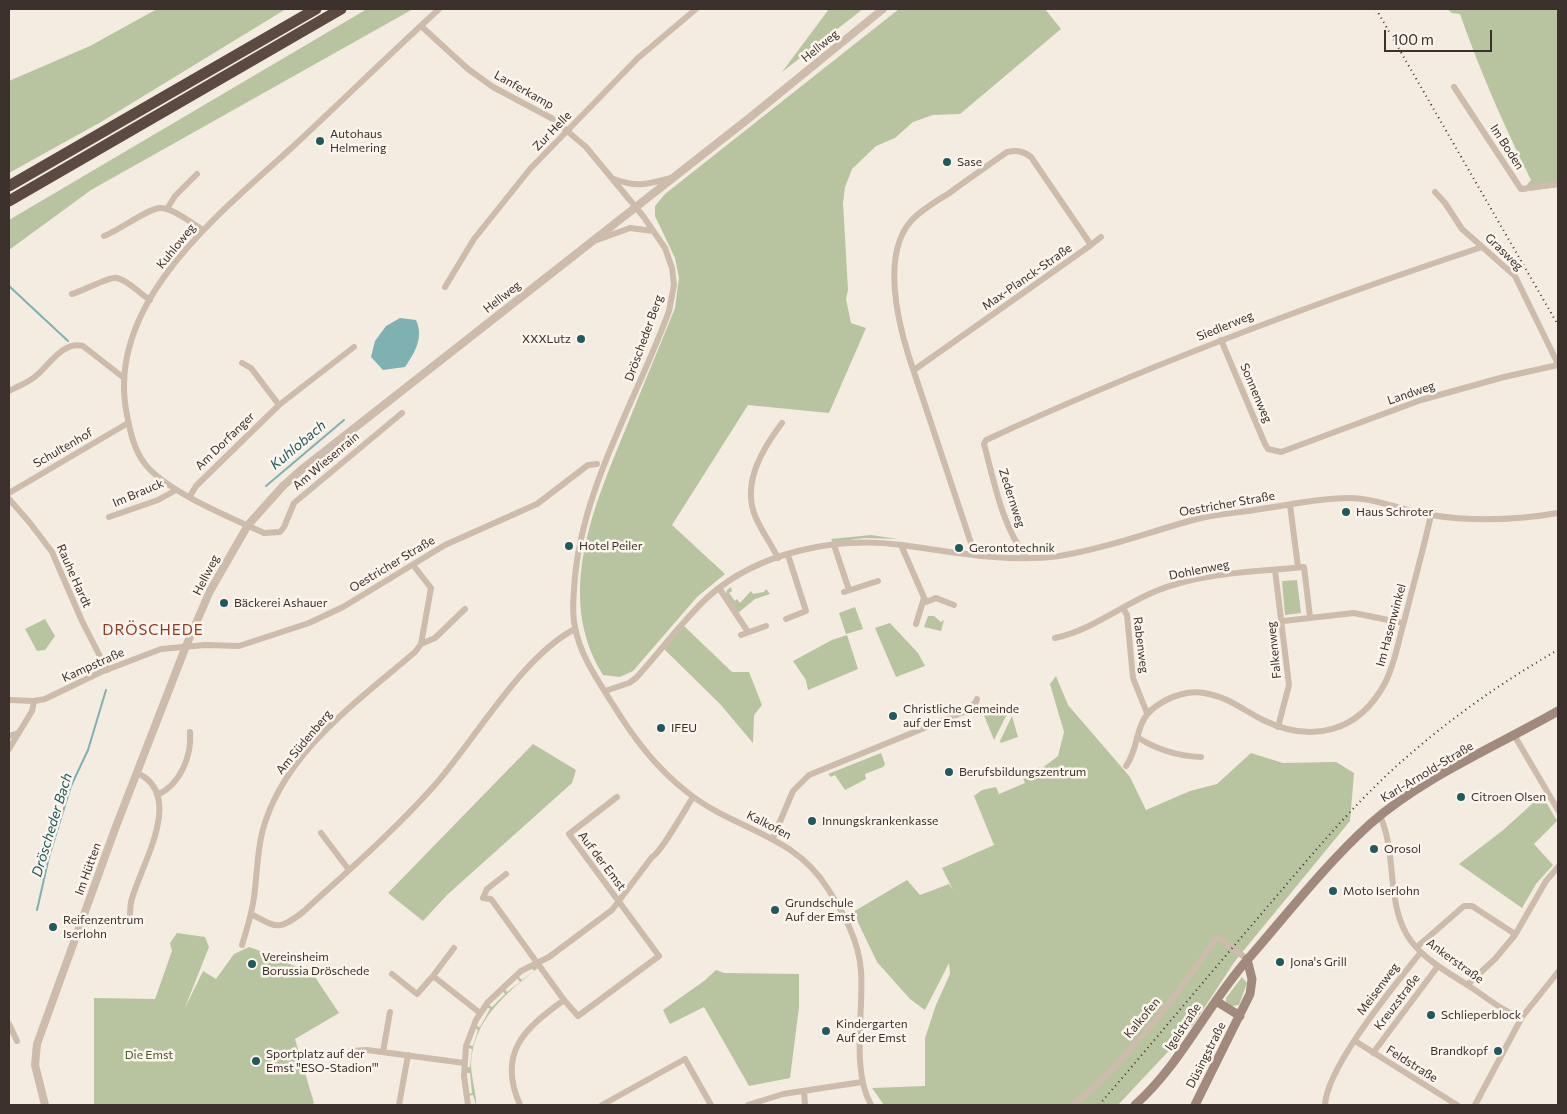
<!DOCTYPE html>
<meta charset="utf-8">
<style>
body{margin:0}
#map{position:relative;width:1567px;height:1114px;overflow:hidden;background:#f4ebe1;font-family:Commissioner,sans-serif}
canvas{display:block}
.frame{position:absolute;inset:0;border:10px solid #3b302b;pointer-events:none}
.scale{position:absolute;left:1384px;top:30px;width:108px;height:22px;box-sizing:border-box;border:2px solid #3b302b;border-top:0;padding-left:6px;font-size:15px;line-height:18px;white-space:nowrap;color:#3b302b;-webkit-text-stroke:4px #fbf5ee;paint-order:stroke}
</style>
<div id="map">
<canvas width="1567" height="1114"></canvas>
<div class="frame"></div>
<div class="scale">100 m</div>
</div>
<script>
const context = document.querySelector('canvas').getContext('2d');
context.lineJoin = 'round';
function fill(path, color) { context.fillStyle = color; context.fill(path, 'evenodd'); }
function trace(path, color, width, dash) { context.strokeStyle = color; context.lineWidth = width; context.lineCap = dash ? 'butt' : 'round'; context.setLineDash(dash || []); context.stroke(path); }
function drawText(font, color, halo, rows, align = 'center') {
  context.font = font + ' Commissioner,sans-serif'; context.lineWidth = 5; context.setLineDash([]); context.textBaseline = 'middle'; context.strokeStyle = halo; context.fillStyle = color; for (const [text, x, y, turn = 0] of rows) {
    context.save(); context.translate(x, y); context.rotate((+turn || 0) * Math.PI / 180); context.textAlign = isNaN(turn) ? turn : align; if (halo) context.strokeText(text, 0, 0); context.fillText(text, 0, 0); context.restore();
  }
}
fill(new Path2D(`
 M157,9H286L101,122L9,173V81L90,46Z
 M367,9H413L91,190L9,250V220Z
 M829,9H863L782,72Z
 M899,9H1045L1061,29L960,114L933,115L913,122L895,138L876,146L852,169L845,187L843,203L848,290L846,299L851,323L866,328L829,413L748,405L672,525L725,574L697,597L633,671L620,677L603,675C554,596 594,506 626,428C642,388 659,348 675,308L679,278L675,258L655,216V206L665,194Z
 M1447,9H1558V187L1521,192L1531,180C1504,126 1480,71 1460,14L1452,13Z
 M871,535L898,539L865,538L833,542L831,539Z
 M1297,580L1301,613L1285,615L1282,581Z
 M731,587L732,591L729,593L735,601L737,599L740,603L751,591L753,594L764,592L766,589L770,594L755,599L738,613L726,595L727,590Z
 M855,607L863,629L846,634L839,613Z
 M928,616H934L941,622L944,620L941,631L924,627Z
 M45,619L55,636L45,650L37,651L25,629Z
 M890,623L918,653L925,666L896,677L875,628Z
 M684,626L732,672H749L762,705L754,715L753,743L720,704L664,649Z
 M847,635L858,669L808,690L806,680L793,661L832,640Z
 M1056,676L1068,705L1130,777L1146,810L1190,791L1217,784L1251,753L1283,763L1336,762L1354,773L1350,821L1235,961L1193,1025L1118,1105H884L872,1088L925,1086V1038L936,1005L950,974L949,963L925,1010L910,999L877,962L853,912L907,880L920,895L949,884L953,890L942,868L994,845L974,796L982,790L996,787L999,794L1025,783L1022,776L1040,767L1041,769L1058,756L1064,732L1050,684Z
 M1003,705L1008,712L994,740L983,713Z
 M1012,716L1018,737L1001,743L1000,741Z
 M533,744L576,770L572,783L447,895L423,921L388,893Z
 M881,753L885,764L883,767L865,774L866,779L845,790L835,775L831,777L828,774Z
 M1542,795L1557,821L1534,844L1553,865L1536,884L1522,908L1459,864L1502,831Z
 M177,933L205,937L209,947L184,1010L203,971L216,979L234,954L249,947C270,954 289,966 311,971L339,1013L295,1039L314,1103L311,1105H94V998L155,999L172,951L170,943Z
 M535,966L538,968C506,993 473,1020 471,1064C471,1077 477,1096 476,1105L473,1095L468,1096V1094L472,1093L470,1073H466V1067H470L472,1049L468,1048L469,1045L473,1046L478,1030L475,1028L476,1026L480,1027L490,1009L487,1007L489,1005L492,1007L505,994L502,990L504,988L507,992L520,982L517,978L519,977L522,980L534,971L531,967Z
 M716,970L724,973L799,974V1007L790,1078L749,1086L704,1007L670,1024L663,1010L704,981Z
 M1242,977L1247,983L1239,1005L1232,1006L1226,1002V998Z`), '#b8c4a0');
fill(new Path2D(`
 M400,318L416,320C424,337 415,352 405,367L383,370L371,357L375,341L386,326Z`), '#7fb0b2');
trace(new Path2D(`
 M9,286L68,341
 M266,486L344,420
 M37,910L49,857L71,786L88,750L106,690`), '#7fb0b2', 2);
trace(new Path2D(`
 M421,26L468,69L493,87L553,119L586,147L643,216L665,248L672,268L674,285L669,311C636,402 579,491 574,590C573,602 572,615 575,627C580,655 597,679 612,703C633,737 655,767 687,792C735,831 792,832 828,889C844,914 859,941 861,971C864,1011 851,1069 871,1105
 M1454,87L1521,189L1558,184
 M614,179C637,188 648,184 671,178
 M1435,192L1445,203L1462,229L1515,276L1558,364
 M167,209L175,196L197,174
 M104,236C118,231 150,207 161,208C175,209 191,223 203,230
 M597,240L630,228L653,231
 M1091,245L1101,237
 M445,287L474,239L530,169L638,58L696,9
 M72,294C83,291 110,276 117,278C128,280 140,294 150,300
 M1221,340L1265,444L1268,449L1281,452L1421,400L1504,377L1558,365
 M242,363L251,368L279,405
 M914,370L1091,245L1031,157C1023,151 1017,150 1007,152C987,166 967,180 948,194C935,202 921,210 911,221C882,254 897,319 909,357L975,555
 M9,391C18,386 30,382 37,375C50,364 63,341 83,346L124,378
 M402,413L294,503L284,527L280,532L264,533C230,517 167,492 145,464C134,450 130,431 127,415C103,300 226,209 299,141C346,97 392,52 439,9
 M9,493L128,423
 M190,496L196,486L279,405L354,347
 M9,499L30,523L52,552L82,621L107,670
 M1290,505L1298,567
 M109,517L158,500L176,490
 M834,545L849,590
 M901,545L926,602L936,598L954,605
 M1026,557C1002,526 994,481 984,444L986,440C1148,365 1314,303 1482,247
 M778,558C771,543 759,528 754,513C743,481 763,448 782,423
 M1275,570L1289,685L1278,727
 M719,588L748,632
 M844,592L878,581
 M1123,608L1127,615L1133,678L1147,713
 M786,619L806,611L788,555
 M1283,621L1354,613L1403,623
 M916,624L924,598
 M741,635L766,626
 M1055,638C1092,630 1122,605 1156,591C1202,572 1255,572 1304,567L1310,617
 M421,644L435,638L465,609
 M605,691L629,683L636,678C660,652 682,621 708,597C758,552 836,536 902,545C953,552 1008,563 1059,556C1104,549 1149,532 1193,520C1215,514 1238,513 1261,509C1289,505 1320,498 1349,498C1376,498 1404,511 1431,515C1474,522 1516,520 1558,513
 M9,700L34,701L45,699L101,672L161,649L205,645L239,646L309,623L343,607L445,545L537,504L588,465L597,464
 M1514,735L1558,810
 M9,736L18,733
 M1137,737C1157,750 1177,756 1201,757
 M9,749L32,711L34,701
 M1126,766C1140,747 1134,722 1155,707C1170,696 1190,689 1209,694C1229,698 1245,711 1263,720C1312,744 1359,732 1385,683C1395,664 1398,642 1404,622C1413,586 1423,551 1431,515
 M157,795C180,785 192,756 190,732
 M1380,816C1398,855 1385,906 1411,941C1425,960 1449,973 1469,986C1483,995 1506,1014 1522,1017
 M321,833L349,870
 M773,838L793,791L809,775L966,711L976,702L977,699
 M506,874L487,889L483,898L491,899L564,1000C524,1029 497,1053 520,1105
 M251,914C278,928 278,931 303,912C348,871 394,831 434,786C475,740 522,656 575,629
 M130,921C130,915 130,908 131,902C139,868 187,795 137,773
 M242,945C247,929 252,913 254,897C257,876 257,854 262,833C282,754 357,702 415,652L421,644L431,588L413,565
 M1417,947L1464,906H1472L1515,934
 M454,948L433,976L480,1013
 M392,974L417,994L433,976
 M1467,985L1495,959L1515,935L1546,881L1558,867
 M564,1000L578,1016L659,956L569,834L617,797
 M9,1024L17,1041
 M1355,1041L1457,1105
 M351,1051L367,1050L464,1063
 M383,1052L390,1012
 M1373,1053L1438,966
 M804,1091L805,1105
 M399,1105L408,1055
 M468,1105L464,1076L466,1046L476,1020L488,1002L521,971L549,957L612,910L652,857C660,854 686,808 693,797
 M602,1105L685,1059L711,1105
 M748,1105L783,1094L862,1082
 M1073,1105C1105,1080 1132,1048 1158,1017C1178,991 1198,967 1215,939L1219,938L1247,959
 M1325,1105C1327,1066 1395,985 1421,952
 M1475,1105L1522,1017L1558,972`), '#cdbbac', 6);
trace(new Path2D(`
 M45,1105L35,1065L37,1044L115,829L186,646L210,591L248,525L283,486L301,470L748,119L883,9`), '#cdbbac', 8);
trace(new Path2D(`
 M1216,1001L1240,1016
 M1135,1105C1182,1063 1207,1005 1248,959C1288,913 1325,865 1370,824C1423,777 1497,746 1558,711
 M1195,1105L1250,994L1252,979L1247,959`), '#a18a7d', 9);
trace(new Path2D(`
 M9,186L316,9
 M9,201L341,9`), '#5c4a42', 11);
trace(new Path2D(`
 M1376,9L1558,325
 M1099,1105C1154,1041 1208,976 1263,912C1304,864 1344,815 1390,772C1441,725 1498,684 1558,650`), '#3b302b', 2, [1, 4]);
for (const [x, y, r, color] of [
 [320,141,5,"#1f5a5e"],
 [947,162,5,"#1f5a5e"],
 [581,339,5,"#1f5a5e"],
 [1346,512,5,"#1f5a5e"],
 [569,546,5,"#1f5a5e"],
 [959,548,5,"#1f5a5e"],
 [224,603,5,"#1f5a5e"],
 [893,716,5,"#1f5a5e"],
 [661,728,5,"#1f5a5e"],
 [949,772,5,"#1f5a5e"],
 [1461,797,5,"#1f5a5e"],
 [812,821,5,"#1f5a5e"],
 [1374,849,5,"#1f5a5e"],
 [1333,891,5,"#1f5a5e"],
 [775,910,5,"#1f5a5e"],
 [53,927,5,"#1f5a5e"],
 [1280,962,5,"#1f5a5e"],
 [252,964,5,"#1f5a5e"],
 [1431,1015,5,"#1f5a5e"],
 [826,1031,5,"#1f5a5e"],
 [1498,1051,5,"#1f5a5e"],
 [256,1061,5,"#1f5a5e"]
]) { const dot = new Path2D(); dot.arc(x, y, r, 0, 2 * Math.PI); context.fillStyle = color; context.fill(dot); trace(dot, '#fbf5ee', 2); }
drawText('12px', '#3b302b', '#fbf5ee', [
 ["Hellweg",820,46,-39],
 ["Lanferkamp",524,90,29],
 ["Zur Helle",552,131,-46],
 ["Im Boden",1507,147,57],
 ["Kuhloweg",176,246,-51],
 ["Grasweg",1504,252,44],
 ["Max-Planck-Straße",1027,277,-35],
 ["Hellweg",502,297,-38],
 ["Siedlerweg",1225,326,-22],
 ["Dröscheder Berg",644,338,-70],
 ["Sonnenweg",1256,393,67],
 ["Landweg",1411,393,-19],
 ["Am Dorfanger",225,441,-44],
 ["Schultenhof",63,448,-30],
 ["Am Wiesenrain",326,461,-40],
 ["Im Brauck",138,493,-23],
 ["Zedernweg",1012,498,72],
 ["Oestricher Straße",1227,504,-10],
 ["Oestricher Straße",392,564,-31],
 ["Dohlenweg",1199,570,-11],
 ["Hellweg",206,575,-63],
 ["Rauhe Hardt",74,576,66],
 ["Im Hasenwinkel",1391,625,-75],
 ["Rabenweg",1141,645,83],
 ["Falkenweg",1274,650,-96],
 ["Kampstraße",93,665,-24],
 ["Am Südenberg",304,742,-50],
 ["Karl-Arnold-Straße",1427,772,-31],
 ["Kalkofen",769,825,27],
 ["Auf der Emst",602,861,53],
 ["Im Hütten",88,869,-70],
 ["Ankerstraße",1455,961,36],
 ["Meisenweg",1378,989,-53],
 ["Kreuzstraße",1397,1002,-53],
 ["Kalkofen",1142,1018,-50],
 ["Igelstraße",1183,1027,-56],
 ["Düsingstraße",1206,1055,-63],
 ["Feldstraße",1412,1064,32]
]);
drawText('12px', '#3b302b', '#fbf5ee', [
 ["Autohaus",330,134],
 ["Helmering",330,148],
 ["Sase",957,162],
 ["XXXLutz",571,339,"right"],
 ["Haus Schroter",1356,512],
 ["Hotel Peiler",579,546],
 ["Gerontotechnik",969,548],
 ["Bäckerei Ashauer",234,603],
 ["Christliche Gemeinde",903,709],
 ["auf der Emst",903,723],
 ["IFEU",671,728],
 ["Berufsbildungszentrum",959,772],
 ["Citroen Olsen",1471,797],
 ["Innungskrankenkasse",822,821],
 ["Orosol",1384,849],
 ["Moto Iserlohn",1343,891],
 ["Grundschule",785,903],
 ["Auf der Emst",785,917],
 ["Reifenzentrum",63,920],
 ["Iserlohn",63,934],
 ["Vereinsheim",262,957],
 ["Borussia Dröschede",262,971],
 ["Jona's Grill",1290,962],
 ["Schlieperblock",1441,1015],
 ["Kindergarten",836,1024],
 ["Auf der Emst",836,1038],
 ["Brandkopf",1488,1051,"right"],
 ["Sportplatz auf der",266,1054],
 ["Emst \"ESO-Stadion'\"",266,1068]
], 'left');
drawText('12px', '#4a5a2e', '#fbf5ee', [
 ["Die Emst",149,1055]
]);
drawText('italic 14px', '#1f5a5e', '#fbf5ee', [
 ["Kuhlobach",298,445,-40],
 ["Dröscheder Bach",52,825,-73]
]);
context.letterSpacing = '1px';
drawText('15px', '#8c3b22', '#fbf5ee', [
 ["DRÖSCHEDE",153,630]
]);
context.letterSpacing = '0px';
</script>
